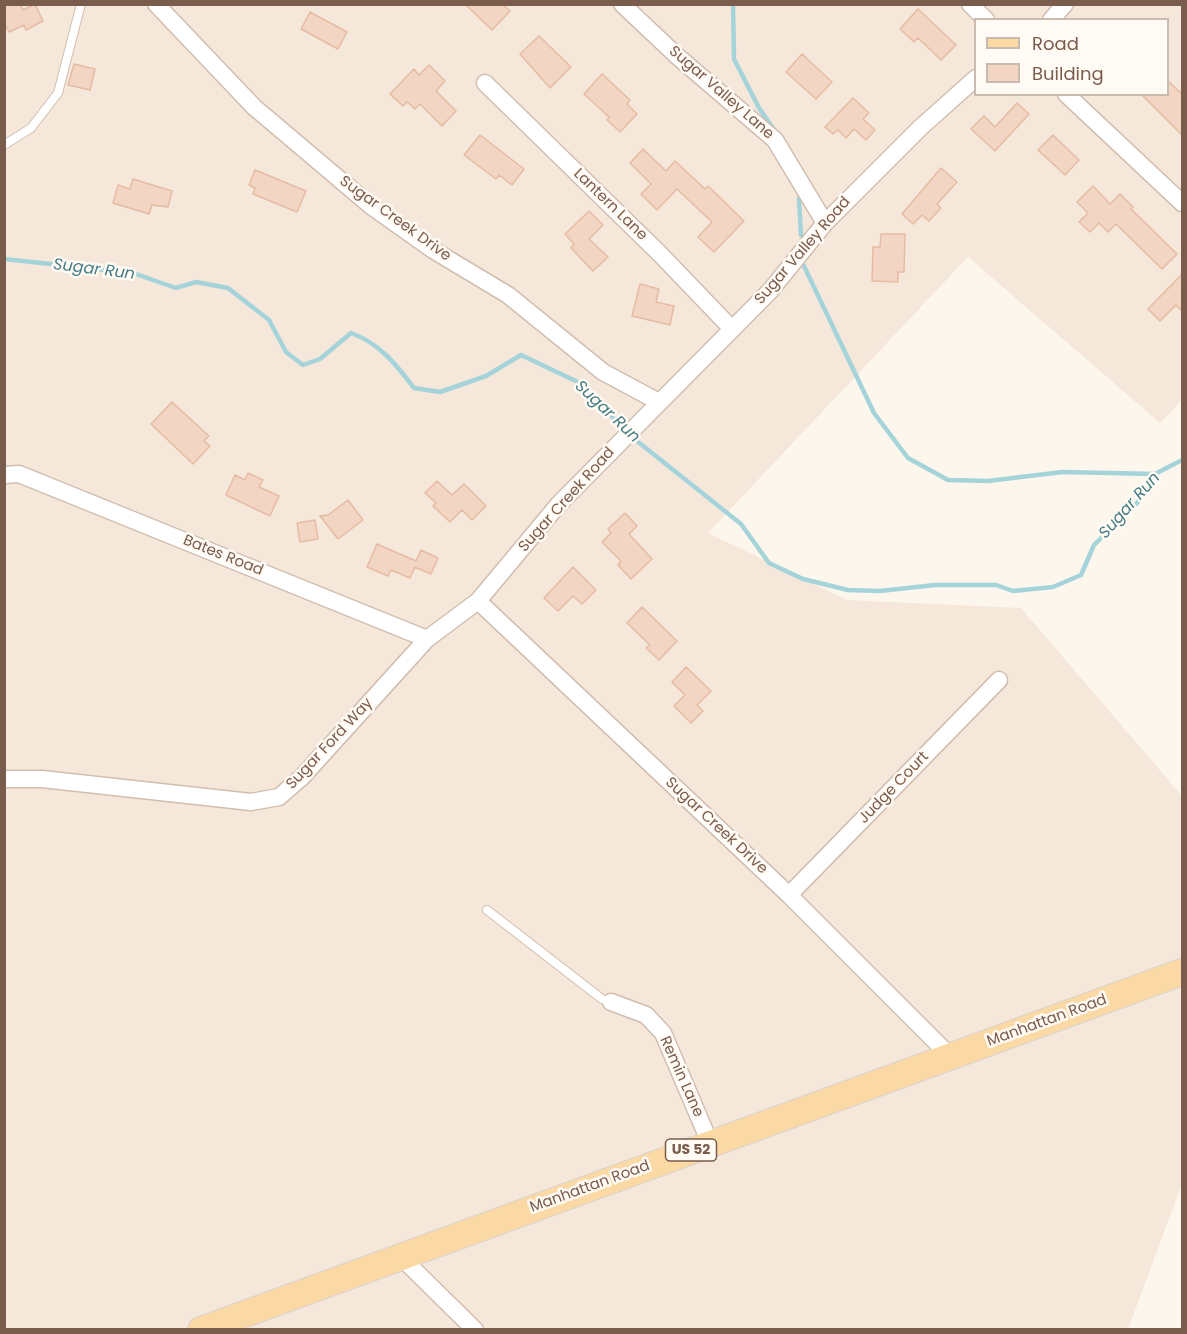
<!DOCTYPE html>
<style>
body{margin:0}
#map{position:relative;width:1187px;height:1334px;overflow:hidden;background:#fdf6ec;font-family:Poppins,sans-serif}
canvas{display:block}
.frame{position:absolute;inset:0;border:6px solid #7a5c4d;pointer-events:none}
.legend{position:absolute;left:974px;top:18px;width:195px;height:78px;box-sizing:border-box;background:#fffaf3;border:2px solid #cabbb1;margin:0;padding:8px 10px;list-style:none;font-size:18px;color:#7a5c4d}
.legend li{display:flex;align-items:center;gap:12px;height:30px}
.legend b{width:30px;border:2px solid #cabbb1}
</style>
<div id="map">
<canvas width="1187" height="1334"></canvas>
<div class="frame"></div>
<ul class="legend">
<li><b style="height:8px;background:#fbd9a5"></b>Road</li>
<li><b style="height:16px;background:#f3d5c3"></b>Building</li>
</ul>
</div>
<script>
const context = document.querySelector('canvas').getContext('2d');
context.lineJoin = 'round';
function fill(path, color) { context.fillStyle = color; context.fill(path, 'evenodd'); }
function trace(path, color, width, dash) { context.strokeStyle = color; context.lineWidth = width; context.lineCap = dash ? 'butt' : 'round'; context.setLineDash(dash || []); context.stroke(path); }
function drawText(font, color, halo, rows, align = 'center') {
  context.font = font + ' Poppins,sans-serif'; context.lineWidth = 5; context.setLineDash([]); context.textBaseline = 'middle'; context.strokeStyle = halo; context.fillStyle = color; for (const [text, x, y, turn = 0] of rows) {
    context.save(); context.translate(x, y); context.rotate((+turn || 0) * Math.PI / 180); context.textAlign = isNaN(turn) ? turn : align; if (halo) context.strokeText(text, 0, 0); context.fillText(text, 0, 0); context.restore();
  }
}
fill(new Path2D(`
 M5,5H1182V400L1160,423L968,257L708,533L847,600L1021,608L1182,796V1184L1128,1329L5,1330ZM976,20H1168V94H976Z`), '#f5e8da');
trace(new Path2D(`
 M733,4L734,59L759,108L775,131
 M799,198L801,235
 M4,259L133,273L176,288L196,282L228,288L269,320L286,352L303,365L320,359L351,333C379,343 396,364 414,388L440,392L486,376L521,355L580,383L626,431
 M803,264L874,413L908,458L948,480L988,481L1062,472L1155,474
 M632,437L741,524L769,563L803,579L848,590L880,591L935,585H996L1013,591L1053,587L1081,575L1094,545L1137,503L1155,474L1182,460`), '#a5d3da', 4.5);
const building = new Path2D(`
 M4,4H20L23,10L35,4L43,21L26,30L24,25L9,32L4,23Z
 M465,4H502L510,11L492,30Z
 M918,9L956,45L941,60L918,38L914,42L900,29Z
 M310,12L347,32L338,49L301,29Z
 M539,36L571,67L550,88L520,54Z
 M802,54L832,82L816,99L786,72Z
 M74,64L95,69L90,90L68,85Z
 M429,65L445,81L436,91L456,111L442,126L420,104L415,109L407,102L403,106L390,94L414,69L419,75Z
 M602,74L630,100L627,104L637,114L620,132L607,120L609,117L584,94Z
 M1167,80L1182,94V135L1141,94H1167Z
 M853,98L869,113L863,119L875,130L866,140L854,129L846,138L838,130L833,134L825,127Z
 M1017,103L1029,114L995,151L971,129L984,116L995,127Z
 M480,135L524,169L512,185L499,175L496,179L464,155Z
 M1053,135L1079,160L1065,175L1038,150Z
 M643,149L666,171L675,161L705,189L708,186L744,221L714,252L698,237L712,222L677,189L657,210L641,194L651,184L630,163Z
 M941,168L957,182L937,204L941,208L929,221L922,215L913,224L902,214Z
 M255,170L306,191L297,212L253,194L255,188L249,185Z
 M133,179L172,191L168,207L152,205L149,214L113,203L118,185L130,189Z
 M1093,186L1110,204L1120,194L1133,207L1131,209L1177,254L1162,269L1116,224L1108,232L1099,223L1090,232L1079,222L1088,213L1077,202Z
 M589,211L603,225L589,239L608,257L593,271L571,248L574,244L565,234Z
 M881,234H905L904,272H898V282L872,281L873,247H880Z
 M1182,274V311L1176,305L1160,321L1148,309Z
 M640,284L659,289L656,302L674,306L670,325L632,316Z
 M172,402L209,436L204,441L210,446L193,464L151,424Z
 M248,473L263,480L259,487L279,496L270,516L226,495L235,475L245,480Z
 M437,481L452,495L464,484L486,506L472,520L462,510L450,522L433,506L436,503L425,493Z
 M348,500L363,520L338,539L320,516L328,515Z
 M625,513L637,526L629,534L652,559L631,579L618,565L621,561L602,542L611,533L608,529Z
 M315,520L318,539L300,542L297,523Z
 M377,544L416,561L421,550L438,558L431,574L415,567L410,578L391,570L388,576L367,567Z
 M573,567L596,590L582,604L573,596L558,611L544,598Z
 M642,607L677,641L659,660L646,648L650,645L627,623Z
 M686,667L711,691L697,705L703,711L691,723L674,706L685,695L672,682Z`);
fill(building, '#f3d5c3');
trace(building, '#e6bba3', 1.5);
const lane = new Path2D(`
 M4,145L31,128L58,93L81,4
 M487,910L602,999L611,1002`);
const street = new Path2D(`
 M156,4L254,107L371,206L433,250L508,295L603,372L659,402
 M622,4L677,56L775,140L825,223
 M970,4L986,20
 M1051,20L1065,4
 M485,83L660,254L732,329
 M1066,94L1182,203
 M4,475L19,474L427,639
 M478,601L789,895L950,1056
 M4,779H42L251,802L279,797L302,777L427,639L478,601L558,505L770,291L825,223L921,127L976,78
 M789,895L999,680
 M611,1002L646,1015L663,1033L710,1143
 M401,1257L475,1330`);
const primary = new Path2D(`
 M201,1330L1182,972`);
trace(lane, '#d1beb0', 10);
trace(street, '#d1beb0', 19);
trace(primary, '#dad1cd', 28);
trace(lane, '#fff', 8);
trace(street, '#fff', 16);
trace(primary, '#fbd9a5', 26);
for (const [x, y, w] of [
 [691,1150,51]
]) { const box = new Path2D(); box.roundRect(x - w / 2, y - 11, w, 22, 4.5); context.fillStyle = '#fffaf3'; context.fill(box); trace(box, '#7a5c4d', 1.5); }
drawText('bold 14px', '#7a5c4d', null, [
 ["US 52",691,1150]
]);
drawText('15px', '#7a5c4d', '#fffaf3', [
 ["Sugar Valley Lane",721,93,41],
 ["Lantern Lane",610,205,44],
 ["Sugar Creek Drive",395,219,36],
 ["Sugar Valley Road",803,251,-49],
 ["Sugar Creek Road",567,500,-48],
 ["Bates Road",223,556,22],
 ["Sugar Ford Way",330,744,-47],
 ["Judge Court",894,788,-46],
 ["Sugar Creek Drive",716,826,43],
 ["Manhattan Road",1047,1021,-20],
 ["Remin Lane",681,1077,66],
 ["Manhattan Road",590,1187,-20]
]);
drawText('italic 16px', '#437c86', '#fffaf3', [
 ["Sugar Run",94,270,7],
 ["Sugar Run",607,412,43],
 ["Sugar Run",1130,506,-48]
]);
</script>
